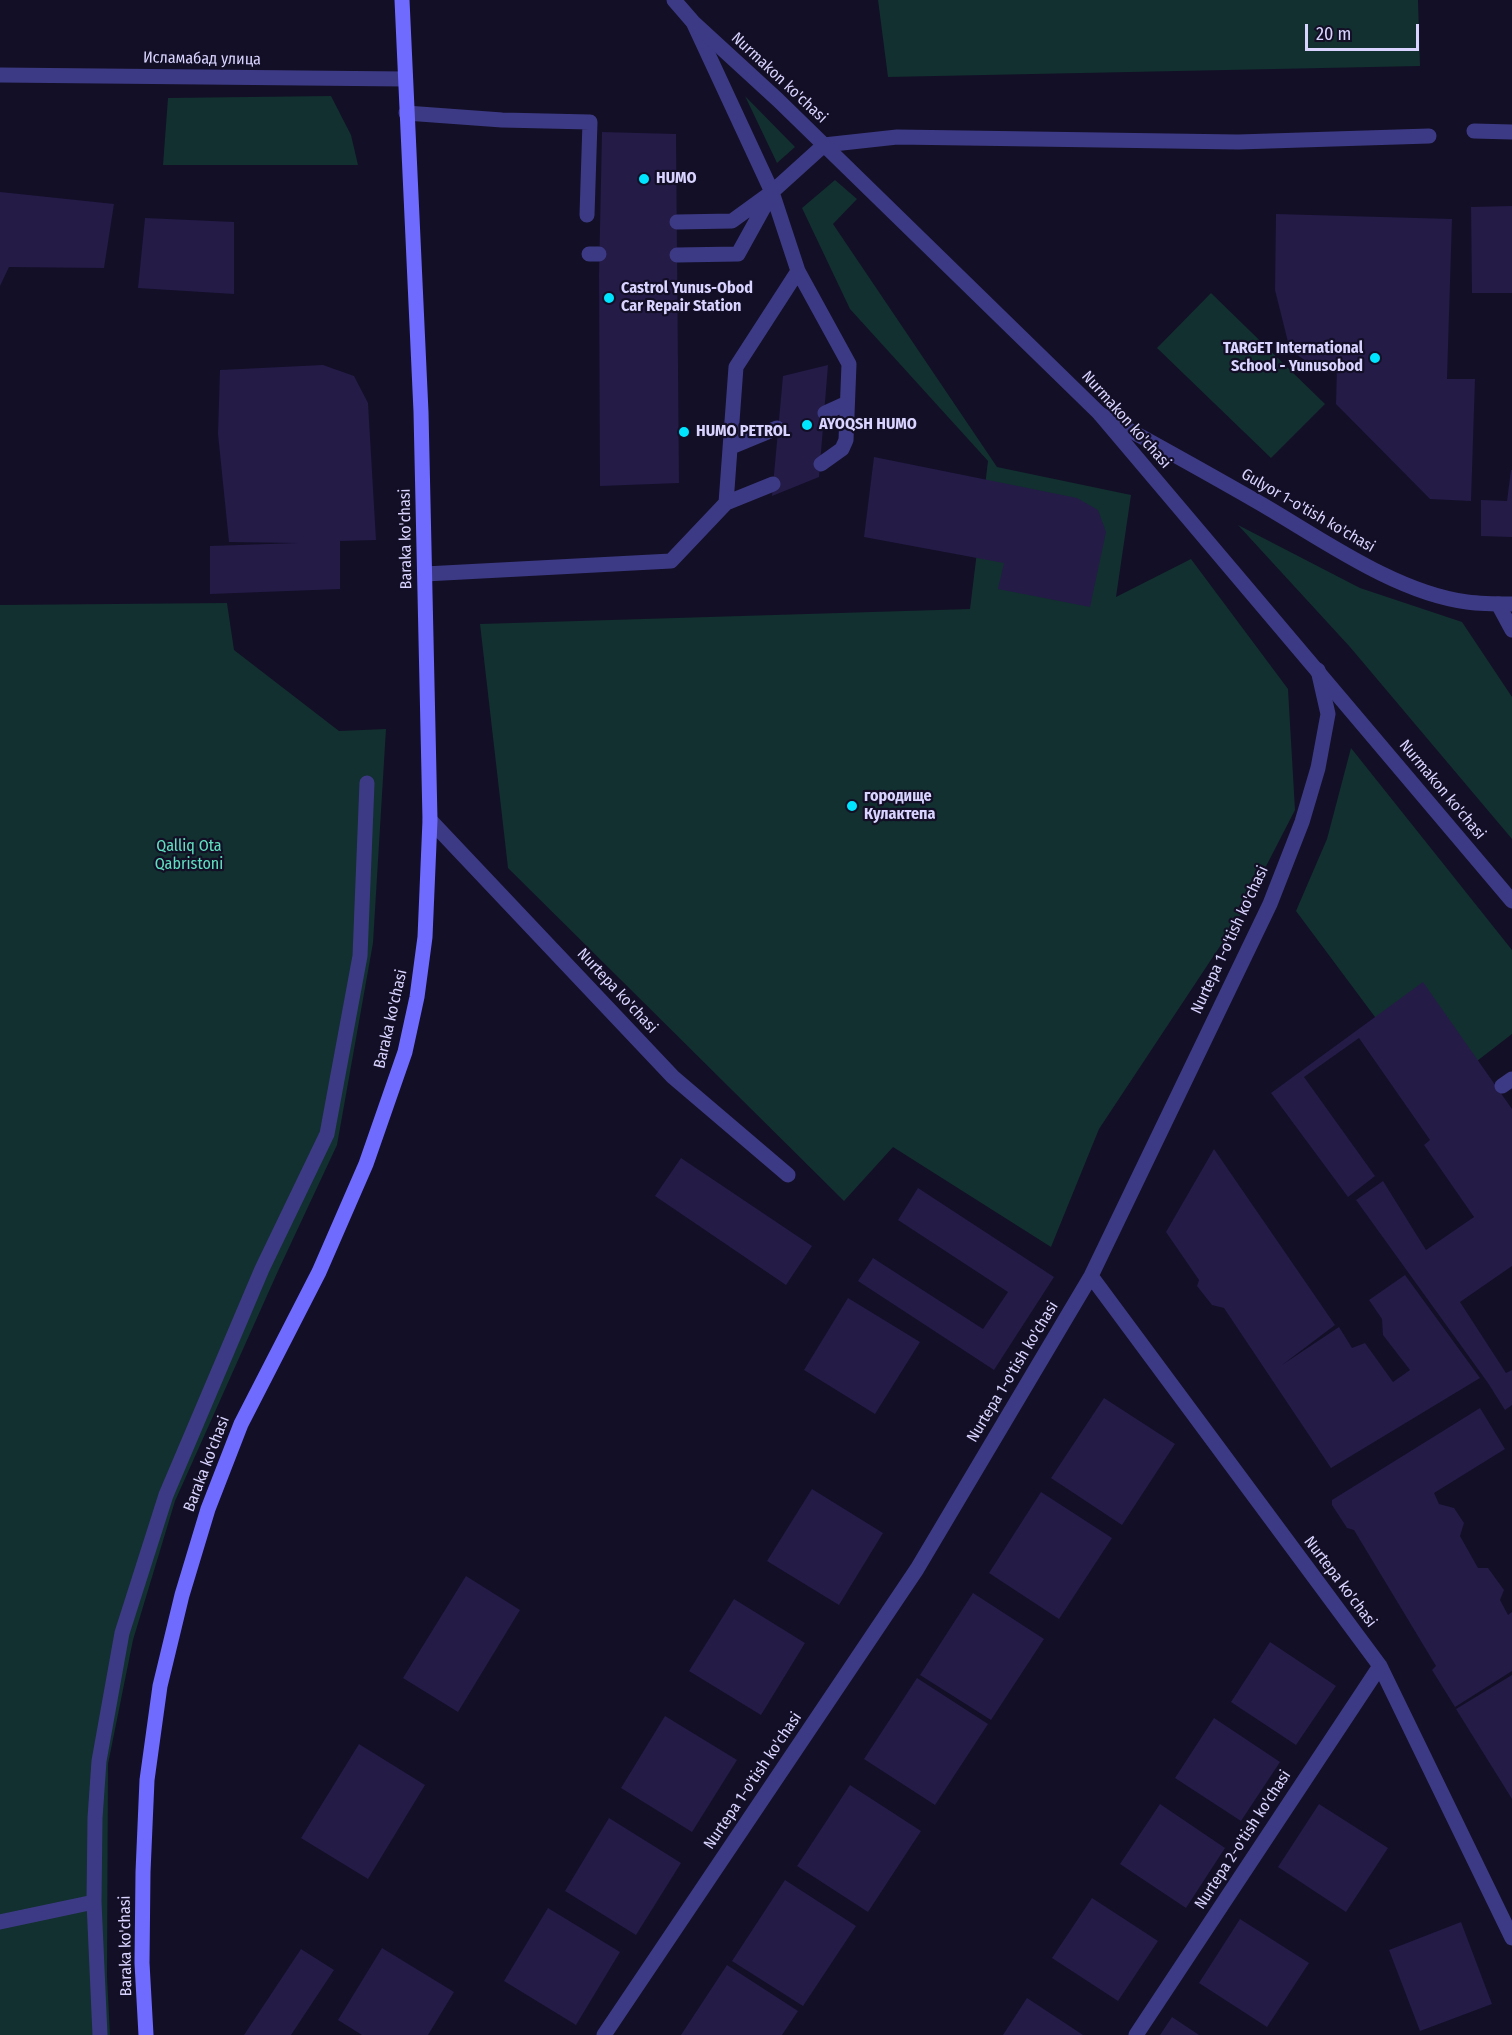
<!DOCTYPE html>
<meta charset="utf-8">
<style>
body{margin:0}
#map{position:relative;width:1512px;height:2035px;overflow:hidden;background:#130f26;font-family:"Fira Sans Condensed",sans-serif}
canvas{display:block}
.scale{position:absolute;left:1305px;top:24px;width:114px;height:27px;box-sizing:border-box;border:3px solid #d9d4ff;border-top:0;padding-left:8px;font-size:18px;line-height:21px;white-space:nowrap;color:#d9d4ff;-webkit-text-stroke:4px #130f26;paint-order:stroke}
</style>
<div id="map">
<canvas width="1512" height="2035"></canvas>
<div class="scale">20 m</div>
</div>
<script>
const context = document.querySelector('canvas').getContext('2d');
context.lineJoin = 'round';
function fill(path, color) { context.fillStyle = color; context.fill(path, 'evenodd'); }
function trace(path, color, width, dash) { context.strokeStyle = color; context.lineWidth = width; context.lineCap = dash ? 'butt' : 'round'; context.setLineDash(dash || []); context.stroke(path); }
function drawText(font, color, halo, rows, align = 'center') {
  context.font = font + ' "Fira Sans Condensed",sans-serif'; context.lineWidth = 4.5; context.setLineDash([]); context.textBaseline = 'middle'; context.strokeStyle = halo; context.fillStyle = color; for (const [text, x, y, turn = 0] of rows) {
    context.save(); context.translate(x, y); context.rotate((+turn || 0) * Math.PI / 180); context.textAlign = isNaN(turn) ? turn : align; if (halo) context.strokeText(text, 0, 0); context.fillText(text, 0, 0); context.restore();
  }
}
fill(new Path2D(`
 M878,0H1418L1420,66L888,77Z
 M331,96L351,135L358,165H163L168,98Z
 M745,96L795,147L777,163Z
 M835,180L857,199L833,224L997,467L1131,495L1116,597L1191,559L1288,689L1295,810L1242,913L1099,1129L1051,1247L893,1147L844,1201L508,868L480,624L970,609L988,461L850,309L802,208Z
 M1211,293L1325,404L1271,458L1157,348Z
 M1238,525L1360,588L1462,622L1512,697V839L1350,647Z
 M227,603L234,650L339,731L386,729L373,943L337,1145L278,1271L175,1501L133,1640L108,1764L107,1976L110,2035H0V605Z
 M1351,748L1512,950V1034L1477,1061L1375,1017L1296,911L1327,839Z`), '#12302f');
fill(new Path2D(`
 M602,132L676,134L679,483L600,486L599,275Z
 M0,192L114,204L104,268L9,267L0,286Z
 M1512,206V293H1472L1471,207Z
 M1276,214L1452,219L1447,379H1475L1471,501L1430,499L1336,404L1337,367H1315L1290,350L1275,290Z
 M145,218L234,222V294L138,288Z
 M323,365L354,376L368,403L376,540L340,541V589L210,594V546L298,543L229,542L218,434L220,370Z
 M828,365L819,477L772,496L783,376Z
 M874,457L1077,498L1098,510L1106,532L1090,607L998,589L1004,563L864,537Z
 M1511,470H1512V537L1481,536V500L1507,501Z
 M1423,982L1512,1109V1266L1460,1302L1506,1373L1512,1370V1405L1505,1410L1488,1383L1356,1200L1383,1181L1426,1250L1474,1217L1424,1145L1430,1140L1359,1038L1304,1077L1375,1176L1348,1197L1271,1093Z
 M1214,1149L1335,1325L1282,1365L1339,1327L1352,1348L1365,1343L1393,1382L1410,1370L1383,1335L1382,1319L1369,1300L1405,1275L1480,1378L1331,1468L1224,1308L1212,1305L1197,1286L1199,1280L1166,1232Z
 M681,1158L812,1246L786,1285L655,1196Z
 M918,1188L1054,1277L994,1370L858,1281L873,1258L983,1329L1008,1292L898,1220Z
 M848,1298L920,1342L875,1414L804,1370Z
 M1104,1398L1175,1444L1122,1525L1051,1478Z
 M1480,1408L1505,1449L1434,1493L1439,1504L1454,1508L1464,1523L1460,1536L1478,1568H1488L1504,1590L1500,1600L1508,1615L1512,1612V1671L1455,1707L1432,1670L1436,1666L1354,1530L1347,1528L1332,1505V1500Z
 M812,1489L883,1533L839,1605L767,1561Z
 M1041,1492L1112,1538L1059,1619L989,1573Z
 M466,1576L520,1610L458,1712L403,1678Z
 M973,1593L1044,1639L991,1720L920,1675Z
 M734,1599L805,1643L761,1715L689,1671Z
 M1270,1642L1336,1686L1296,1745L1231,1702Z
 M1512,1675V1799L1456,1709Z
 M917,1678L988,1724L935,1805L864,1759Z
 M665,1716L737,1760L692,1832L621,1788Z
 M1214,1718L1280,1762L1241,1821L1175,1778Z
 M359,1744L425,1785L368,1879L301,1838Z
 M850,1785L921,1831L868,1912L797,1866Z
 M1160,1804L1225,1848L1186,1908L1120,1864Z
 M1319,1804L1388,1848L1346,1912L1278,1867Z
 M609,1818L681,1863L636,1935L565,1891Z
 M785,1880L856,1926L803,2006L732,1961Z
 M1092,1898L1158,1941L1118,2001L1052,1958Z
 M548,1908L620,1952L576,2025L504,1981Z
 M1240,1919L1309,1963L1267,2027L1199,1983Z
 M1461,1922L1492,2004L1420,2031L1389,1950Z
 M382,1948L454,1992L428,2035H362L338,2020Z
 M301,1949L334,1970L291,2035H244Z
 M727,1965L798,2011L782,2035H681Z
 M1027,1998L1083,2035H1003Z
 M1172,2017L1199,2035H1160Z`), '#241b47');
trace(new Path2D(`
 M406,113L502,120L590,122L587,215
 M677,222L732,221L772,192L824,145L897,137L1238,142L1429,136
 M589,254H599
 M677,255L738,254L769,198
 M798,271L849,364L846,440L842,449L821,464
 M825,413L847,403
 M731,447L777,428
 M726,503L773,484
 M425,574L671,561L726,503L736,367L798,271L772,192L694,24
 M1498,604L1512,630
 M1502,1086L1512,1079
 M0,1922L94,1902
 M100,2035L94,1902L95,1818L99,1761L122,1633L166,1495L262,1269L327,1134L360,956L367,783`), '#3d3a85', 15);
trace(new Path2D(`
 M0,75L405,79
 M1474,131L1512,132
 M1100,414C1155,444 1209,474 1263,505C1323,540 1397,593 1467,602C1482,604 1497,604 1512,604
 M430,820L673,1077L788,1175
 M1091,1276L1380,1666L1512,1938
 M604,2035L917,1569L1091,1276L1270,904L1302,822L1318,768L1328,714L1318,670
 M1136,2035L1380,1666`), '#3d3a85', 15);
trace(new Path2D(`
 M674,0L693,22L778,100L1099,413L1512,901`), '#3d3a85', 15);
trace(new Path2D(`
 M146,2035L142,1963L143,1872L147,1780L160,1686L182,1595L208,1509L241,1424L319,1272L366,1164L405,1052L417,997L425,937L430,820L421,412L402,0`), '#6f6bff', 15);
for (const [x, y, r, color] of [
 [644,179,6,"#00e5ff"],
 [609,298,6,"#00e5ff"],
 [1375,358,6,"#00e5ff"],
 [807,425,6,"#00e5ff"],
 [684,432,6,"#00e5ff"],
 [852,806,6,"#00e5ff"]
]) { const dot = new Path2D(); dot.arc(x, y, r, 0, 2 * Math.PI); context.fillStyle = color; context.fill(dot); trace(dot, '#130f26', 2); }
drawText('16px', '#d9d4ff', '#130f26', [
 ["Исламабад улица",202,59,1],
 ["Nurmakon ko'chasi",779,78,43],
 ["Nurmakon ko'chasi",1126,420,48],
 ["Gulyor 1-o'tish ko'chasi",1308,511,30],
 ["Baraka ko'chasi",406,539,-91],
 ["Nurmakon ko'chasi",1442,790,50],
 ["Nurtepa 1-o'tish ko'chasi",1230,940,-65],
 ["Nurtepa ko'chasi",617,991,47],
 ["Baraka ko'chasi",391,1019,-77],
 ["Nurtepa 1-o'tish ko'chasi",1013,1372,-59],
 ["Baraka ko'chasi",207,1464,-69],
 ["Nurtepa ko'chasi",1340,1582,53],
 ["Nurtepa 1-o'tish ko'chasi",753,1781,-56],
 ["Nurtepa 2-o'tish ko'chasi",1243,1840,-57],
 ["Baraka ko'chasi",126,1946,-91]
]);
drawText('bold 16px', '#d9d4ff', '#130f26', [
 ["HUMO",656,179],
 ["Castrol Yunus-Obod",621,289],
 ["Car Repair Station",621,307],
 ["TARGET International",1363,349,"right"],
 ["School - Yunusobod",1363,367,"right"],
 ["AYOQSH HUMO",819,425],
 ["HUMO PETROL",696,432],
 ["городище",864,797],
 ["Кулактепа",864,815]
], 'left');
drawText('16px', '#5fe0c0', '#130f26', [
 ["Qalliq Ota",189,847],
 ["Qabristoni",189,865]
]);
</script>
